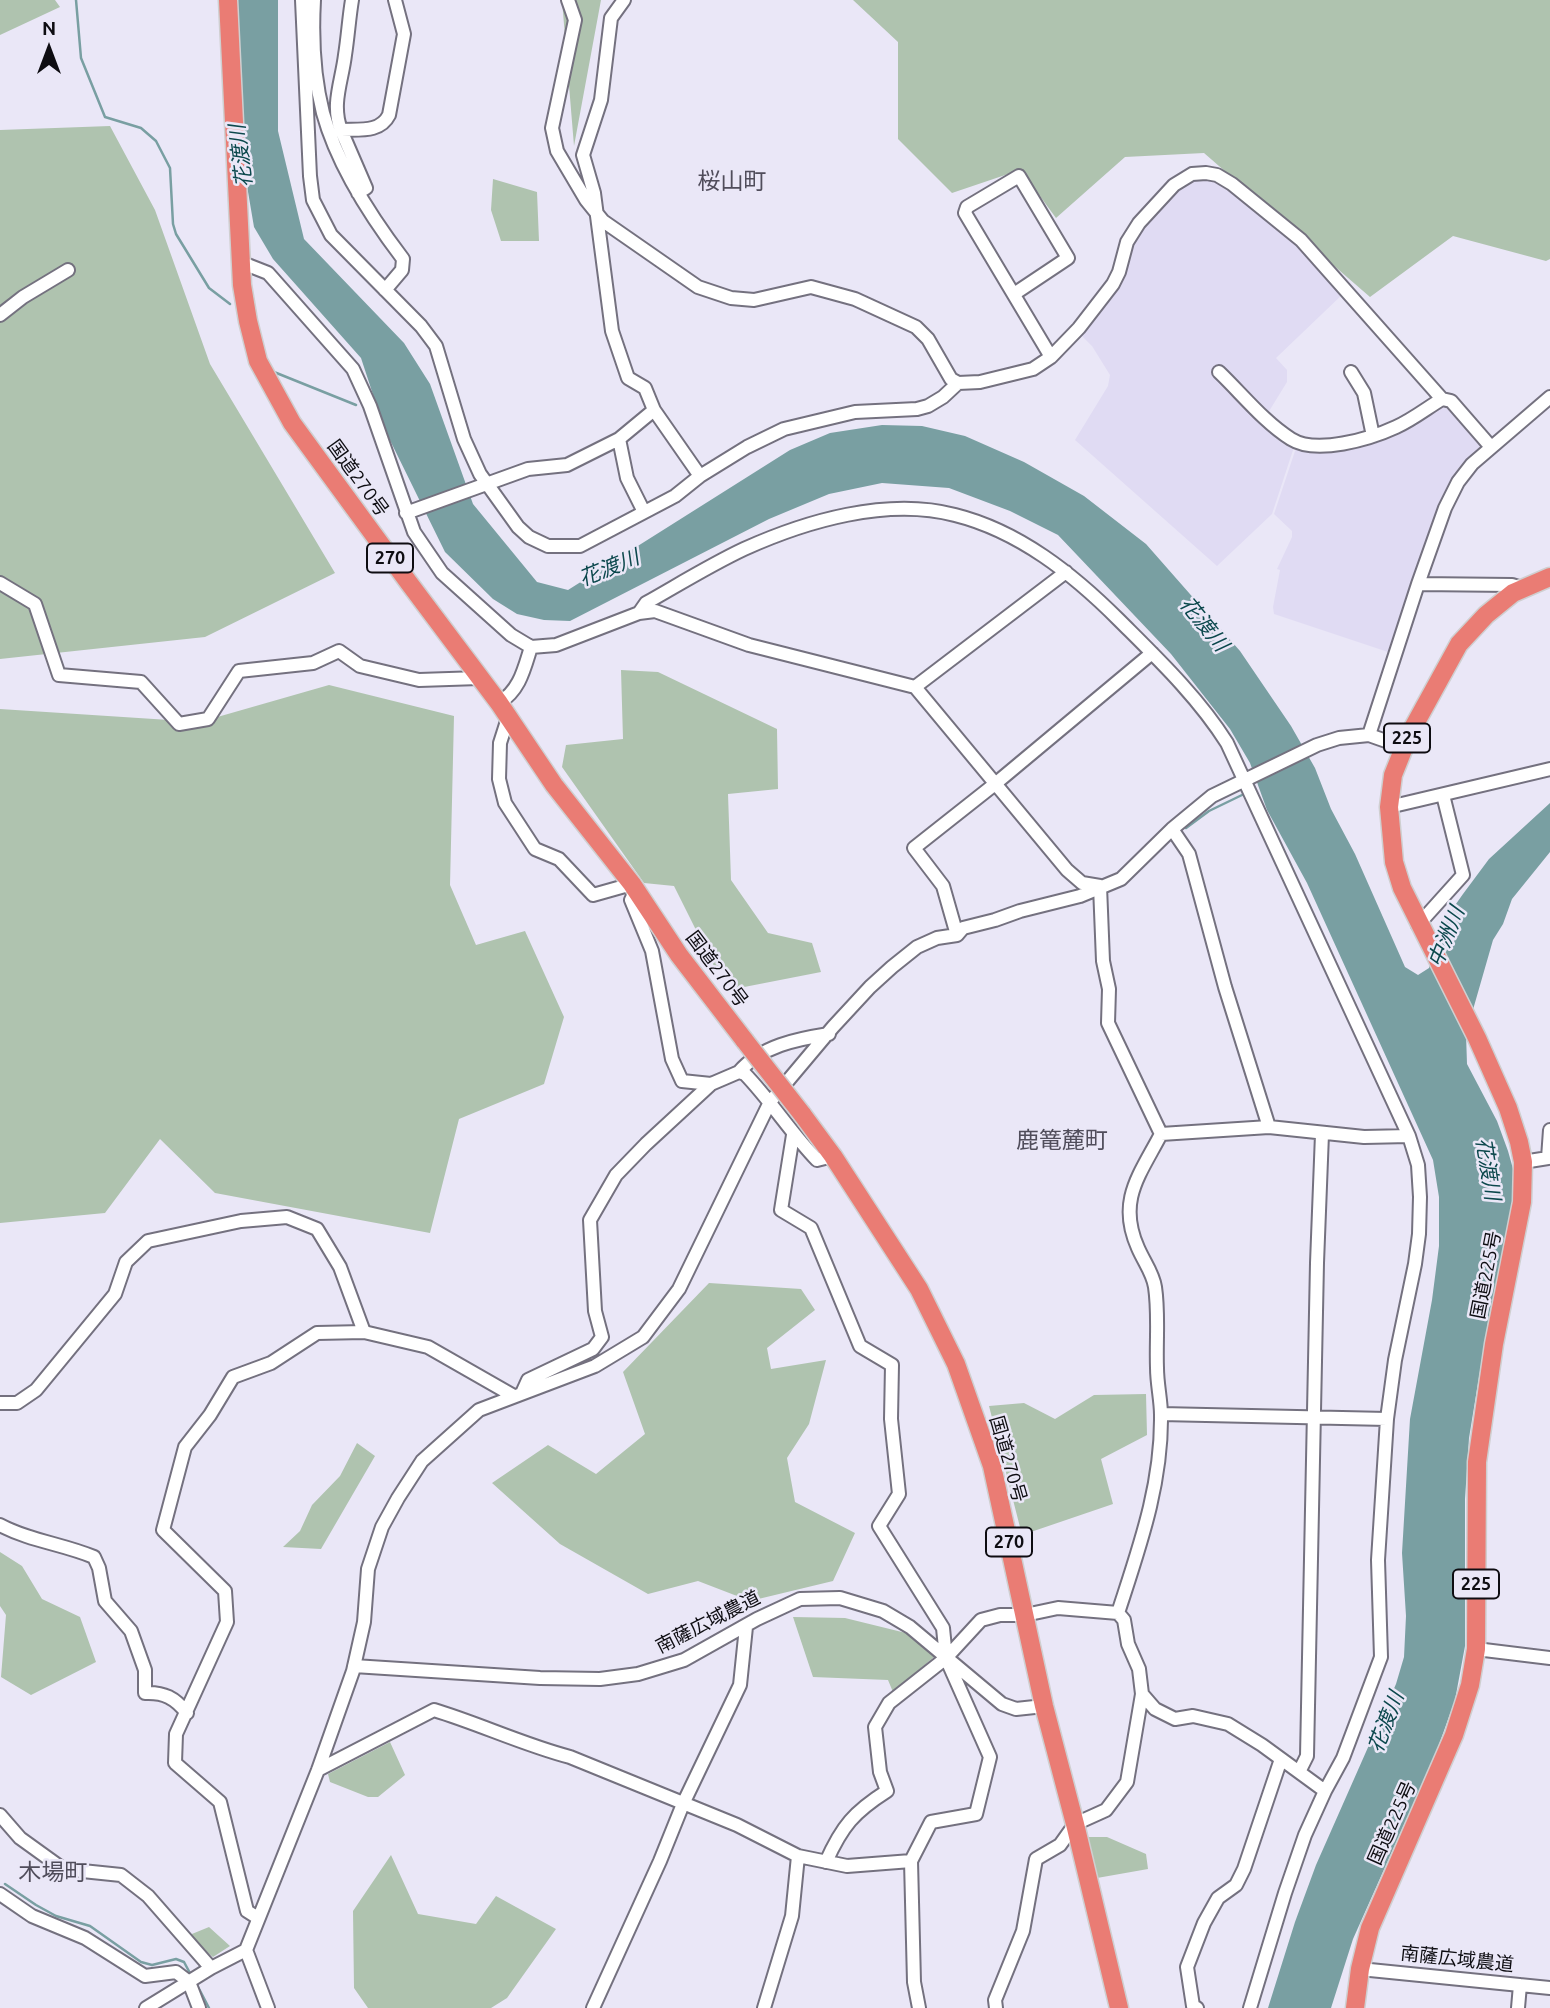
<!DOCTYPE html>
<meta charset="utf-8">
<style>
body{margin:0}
#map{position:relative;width:1550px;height:2008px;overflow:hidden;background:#eae7f7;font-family:Ubuntu,sans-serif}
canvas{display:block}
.north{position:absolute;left:14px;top:14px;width:70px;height:70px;-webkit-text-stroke:5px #eae7f7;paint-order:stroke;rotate:0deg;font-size:19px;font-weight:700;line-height:28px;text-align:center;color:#0e0d12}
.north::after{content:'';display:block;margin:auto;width:24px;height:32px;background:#0e0d12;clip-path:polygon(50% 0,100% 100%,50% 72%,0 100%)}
</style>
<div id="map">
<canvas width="1550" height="2008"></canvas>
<div class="north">N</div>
</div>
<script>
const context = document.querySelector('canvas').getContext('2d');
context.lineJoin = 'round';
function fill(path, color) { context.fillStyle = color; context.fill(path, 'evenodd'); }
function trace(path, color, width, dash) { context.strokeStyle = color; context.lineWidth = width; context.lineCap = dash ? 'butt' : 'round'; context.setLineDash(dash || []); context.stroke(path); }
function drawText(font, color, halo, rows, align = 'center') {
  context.font = font + ' Ubuntu,"Noto Sans JP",sans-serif'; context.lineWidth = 5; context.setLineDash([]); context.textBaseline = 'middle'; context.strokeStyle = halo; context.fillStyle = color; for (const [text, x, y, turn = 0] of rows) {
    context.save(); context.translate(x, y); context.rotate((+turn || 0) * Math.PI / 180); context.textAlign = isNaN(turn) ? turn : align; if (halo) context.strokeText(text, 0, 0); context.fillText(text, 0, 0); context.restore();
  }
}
fill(new Path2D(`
 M1214,178L1297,241L1345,292L1276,358L1287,370V382L1263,421L1295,444L1272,514L1217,566L1075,440L1108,386L1110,375L1092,346L1080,334L1138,230L1188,179Z
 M1443,405L1454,410L1479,441L1480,448L1458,469L1442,497L1388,652L1274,614L1273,607L1280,570L1277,569L1292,537V531L1274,514L1297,445L1334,448Z`), '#e0dbf3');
fill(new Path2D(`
 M0,0H55L60,7L0,35Z
 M562,0H601L574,146Z
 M853,0H1550V259L1546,261L1453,236L1370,297L1204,153L1125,157L1056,218L1023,173L1017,171L952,193L898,139V42Z
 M110,126L155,210L210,364L335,573L205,637L0,659V130Z
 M493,179L537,192L539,241H501L491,210Z
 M621,670L658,672L777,729L778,789L728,794L731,880L768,933L812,943L821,972L734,989L720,965L716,970L674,886L644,883L562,767L566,745L623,739Z
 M329,685L454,716L450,885L476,945L525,931L564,1017L544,1084L459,1119L430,1233L215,1193L160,1139L105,1213L0,1223V709L200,722Z
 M709,1283L801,1289L815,1310L767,1348L771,1369L826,1360L809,1424L787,1458L795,1502L855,1533L833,1581L750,1601L698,1581L648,1594L560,1544L492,1483L548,1445L596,1474L645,1434L623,1372Z
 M1146,1394L1147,1435L1101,1459L1113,1504L1022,1535L989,1406L1024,1403L1055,1419L1094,1395Z
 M357,1443L375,1456L321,1549L283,1547L300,1531L312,1505L340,1476Z
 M0,1552L22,1566L42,1599L80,1617L96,1662L31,1695L1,1677L6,1615L0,1606Z
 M793,1617L845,1618L906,1633L934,1657L893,1692L888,1680L813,1677Z
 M390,1742L405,1775L378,1797H368L330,1782L328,1774Z
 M1088,1837H1107L1146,1854L1148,1869L1097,1878Z
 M391,1855L418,1914L476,1924L496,1896L556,1929L507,1998L491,2008H368L354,1988L353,1911Z
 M209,1927L230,1946L213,1957L187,1936Z`), '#afc3af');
fill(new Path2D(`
 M237,0H278V131L304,239L404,343L430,384L473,504L537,582L568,590L790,450L830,433L882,425L922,426L965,436L1024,462L1084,496L1146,544L1240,651L1291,726L1315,768L1331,809L1355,854L1405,967L1418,975L1429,968L1441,933L1451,911L1463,894L1489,859L1550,803V852L1512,899L1503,924L1493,940L1466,1034L1467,1064L1497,1121L1508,1151L1515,1176L1516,1208L1490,1310L1469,1438L1465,1499V1646L1455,1700L1436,1753L1353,1939L1331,2008H1268L1295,1922L1316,1865L1396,1684L1404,1657L1406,1616L1402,1553L1410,1419L1432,1300L1439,1246V1197L1433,1160L1307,883L1267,810L1250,763L1230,729L1171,654L1058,535L1010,511L949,488L882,483L829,494L769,519L570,621L544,620L517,614L493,599L445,552L384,428L361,358L273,259L254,227L246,180Z`), '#799fa2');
trace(new Path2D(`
 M76,0L81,58L105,117L141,128L156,141L170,168L173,224L176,234L209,288L230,304
 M274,372L356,405
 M1186,828L1209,811L1242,795
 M5,1884L36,1905L56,1916L90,1926L141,1962L152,1965L176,1959L184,1962L191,1975
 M196,1983L209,2008`), '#799fa2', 2.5);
const minor = new Path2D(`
 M302,0L310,176L313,200L331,235L421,326L436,346L464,439L480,474L518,527L529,537L548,546H580L675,496L700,476L747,447L784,429L855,412L917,409L928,406L943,397L958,383
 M314,0C312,36 314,78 323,113C337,164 371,217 403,259L402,270L385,290
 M352,0C349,18 348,36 345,55C342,81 331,104 341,130C359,129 380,133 389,115L404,34L395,0
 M568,0L575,20L552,128L557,151L586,200L603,221L698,287L731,298L754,300L811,287L855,299L916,327L928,339L951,379L958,383L980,382L1033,369L1051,357L1079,328L1113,284L1119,272L1127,242L1139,223L1174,185L1192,174L1206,173L1217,175L1232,184L1301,240L1442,399L1451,401L1491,447
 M624,0L611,18L601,100L583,155L594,193L612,331L628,378L645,388L654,410L700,476
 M341,130L366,188L358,193
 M240,262L268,273L353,369L370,406L414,532L442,573L511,635L531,647L556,645L639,613L655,611L749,645L915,687L1067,870L1082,883L1100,886
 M1014,294L1068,258L1019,176L967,207L965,213L1051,357
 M0,315L23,297L68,270
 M1219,372C1242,394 1264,422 1291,439C1316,455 1370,439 1396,427C1412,420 1427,408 1442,399
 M1351,372L1364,393L1373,436
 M619,439L627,478L644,512
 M406,513L528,469L567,465L619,439L654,410
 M0,583L35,604L59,675L141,682L179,724L208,719L239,671L313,663L339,651L360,666L419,680L479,678
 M1418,584L1512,585L1522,588
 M639,613L646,603C678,585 710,565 744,549C806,521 887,497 955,515C1019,531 1073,574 1119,620C1157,658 1198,697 1227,743L1409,1136
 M915,687L1066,572
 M499,703C520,690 524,669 531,647
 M508,718L500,743L499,779L505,803L535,849L559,859L593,895L632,884
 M1369,735L1418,584L1445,508L1458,482L1472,464L1550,397
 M1389,807L1550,769
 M1172,829L1189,854L1225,987L1269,1127
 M1100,886L1103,961L1109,989L1108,1023L1161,1134C1139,1176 1117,1201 1138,1248C1144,1262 1153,1273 1155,1287C1159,1313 1156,1341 1157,1368C1157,1384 1161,1400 1161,1415C1162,1485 1139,1548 1118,1613
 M636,890L631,900L652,951L672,1059L682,1081L711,1084
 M1418,925L1463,875L1443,795
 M957,935L943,886L914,848L995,784L1152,653
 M739,1072C761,1046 797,1039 829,1034
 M1161,1134L1269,1127L1364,1137L1409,1136L1418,1165L1420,1197L1419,1234L1415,1264L1395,1360L1387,1419L1378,1560L1381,1657L1343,1758L1325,1791L1305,1835L1285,1893L1250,2008
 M793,1135L781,1210L811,1228L860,1346L892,1365L891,1419L899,1494L879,1526L943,1628L946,1658L990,1757L976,1814L931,1822L911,1861L914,1982L919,2008
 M1523,1162L1548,1158L1550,1130
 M523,1391L528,1380L593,1349L602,1337L595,1311L590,1220L616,1175L646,1144L711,1084L739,1072L745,1074C771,1101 791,1133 817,1160L833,1156
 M0,1403H17L36,1390L115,1294L126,1262L148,1241L241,1221L287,1217L317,1229L340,1267L364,1332
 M1161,1414L1387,1419
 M0,1525C30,1541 63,1544 94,1557L99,1568L105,1601L131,1631L145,1670V1693C164,1692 175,1698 187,1713
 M1476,1649L1550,1658
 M354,1666L540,1678L600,1679L638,1674L684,1660L757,1619L800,1599L840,1598L883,1611L910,1627L1002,1704L1016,1709L1044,1706
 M318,1770L434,1710C480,1724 524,1745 570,1757L737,1825L798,1856L847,1866L911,1861
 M1299,1772L1307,1756L1317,1263L1322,1134
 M0,1815L20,1838L63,1869L121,1875L148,1896L211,1968
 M826,1862C842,1826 854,1812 887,1791L880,1772L875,1727L889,1703L946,1658L981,1620L1000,1615H1025L1058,1608L1118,1613L1124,1620L1128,1644L1139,1669L1142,1694L1155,1709L1175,1719L1193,1716L1228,1724L1262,1745L1325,1791
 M0,1894L32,1916L85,1938L145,1976L176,1972L189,1982L199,2008
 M258,1918L247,1911L220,1802L175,1763L176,1734L227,1622L225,1591L163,1530L185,1447L210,1415L233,1377L271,1363L317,1333L364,1332L428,1347L512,1395
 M246,1950L268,2008
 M1360,1969L1550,1988
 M146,2008L211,1968L246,1950L318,1770L353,1671L364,1622L368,1569L382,1527L398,1498L422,1461L479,1410L595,1366L643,1337L679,1289L770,1102L833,1027L870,987L892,967L917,947L937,938L957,935L963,928L995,920L1020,911L1080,896L1121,879L1172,829L1212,796L1317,745L1339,738L1369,735L1403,747
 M593,2008L660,1861L683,1804L740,1685L746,1627
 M764,2008L792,1916L798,1856
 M996,2008L995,2000L1023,1931L1036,1859L1060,1845L1075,1824L1106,1810L1127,1782L1142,1694
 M1197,2008L1193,2006L1187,1967L1204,1923L1218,1898L1236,1885L1244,1869L1281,1759
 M1518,2008L1520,1985`);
const highway = new Path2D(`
 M228,0L242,285L248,321L258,361L292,423L409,583L499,703L554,785L632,884L679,955L745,1041
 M802,1114L833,1156L919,1289L956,1364L992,1466L1044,1706L1075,1824L1119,2008
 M1355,2008L1360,1969L1370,1928L1454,1735L1470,1685L1476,1649L1477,1462L1494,1344L1522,1202L1523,1162L1519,1142L1508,1108L1477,1038L1402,888L1394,862L1389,807L1393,775L1409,735L1459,644L1486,615L1513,593L1550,577`);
trace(minor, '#74717f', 16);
trace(highway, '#cfcfd0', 21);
trace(minor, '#fff', 12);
trace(highway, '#ea7c74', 18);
const highwayBridge = new Path2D(`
 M745,1041L802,1114`);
trace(highwayBridge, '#cfcfd0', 21, []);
trace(highwayBridge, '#ea7c74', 18);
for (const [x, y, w] of [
 [390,558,46],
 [1407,738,46],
 [1009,1542,46],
 [1476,1584,46]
]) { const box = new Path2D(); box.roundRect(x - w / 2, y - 14.5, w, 29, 5); context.fillStyle = '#eae7f7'; context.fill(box); trace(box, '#0e0d12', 2); }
drawText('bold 18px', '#0e0d12', null, [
 ["270",390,558],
 ["225",1407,738],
 ["270",1009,1542],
 ["225",1476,1584]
]);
drawText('19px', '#0e0d12', '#eae7f7', [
 ["国道270号",358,478,54],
 ["国道270号",717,969,53],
 ["国道225号",1486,1275,-79],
 ["国道270号",1008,1459,74],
 ["南薩広域農道",708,1622,-27],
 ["国道225号",1392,1823,-66],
 ["南薩広域農道",1457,1959,6]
]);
drawText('italic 21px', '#0c484d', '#eae7f7', [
 ["花渡川",241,156,-97],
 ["花渡川",609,568,-22],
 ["花渡川",1204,624,51],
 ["中洲川",1446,937,-68],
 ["花渡川",1488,1169,81],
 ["花渡川",1386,1722,-69]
]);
drawText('23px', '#504d5b', '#eae7f7', [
 ["桜山町",732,181],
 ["鹿篭麓町",1062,1140],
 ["木場町",53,1872]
]);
</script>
